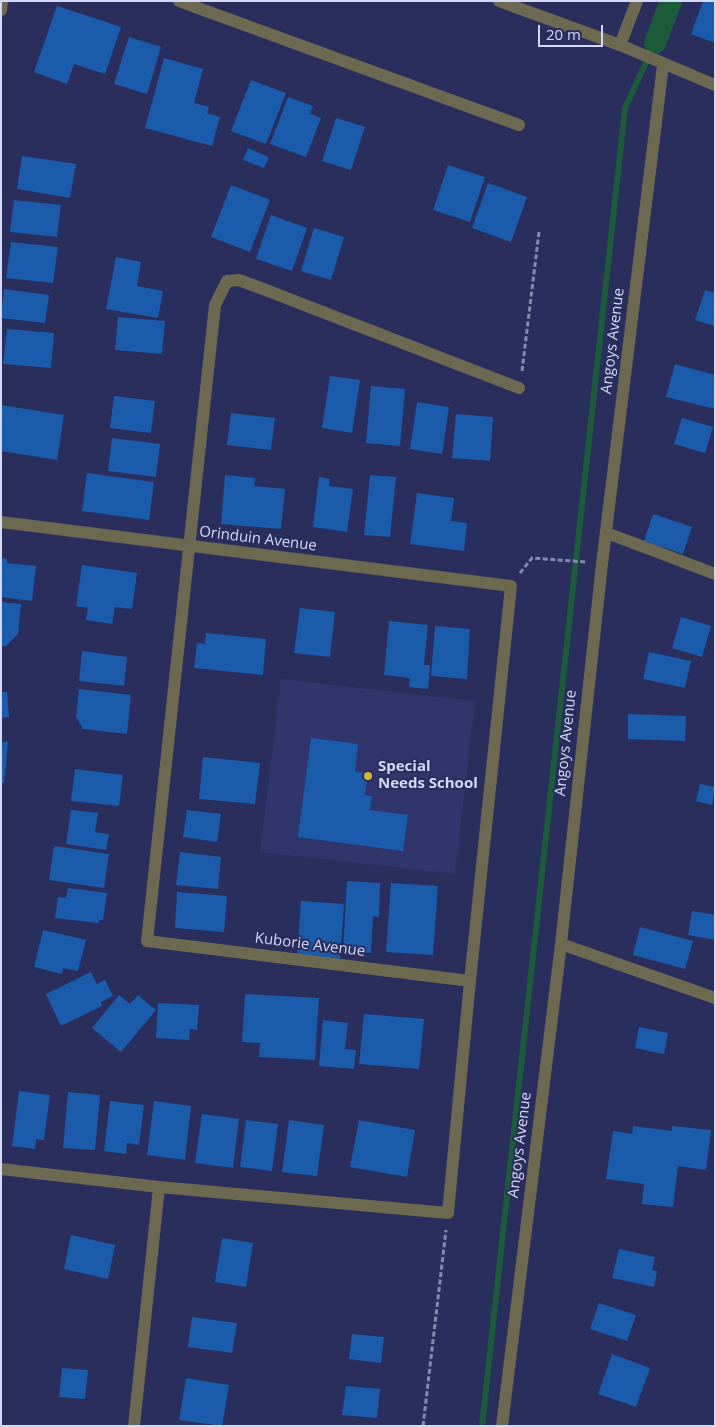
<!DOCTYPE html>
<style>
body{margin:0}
#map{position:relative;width:716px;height:1427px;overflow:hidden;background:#292e5c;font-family:"Open Sans",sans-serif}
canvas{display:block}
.frame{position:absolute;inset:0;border:2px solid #d3d9f6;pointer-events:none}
.scale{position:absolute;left:538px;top:25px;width:65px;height:22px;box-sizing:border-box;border:2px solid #d3d9f6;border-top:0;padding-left:6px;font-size:15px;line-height:18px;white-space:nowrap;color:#d3d9f6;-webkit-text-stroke:4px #292e5c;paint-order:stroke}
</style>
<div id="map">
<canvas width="716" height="1427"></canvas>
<div class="frame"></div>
<div class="scale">20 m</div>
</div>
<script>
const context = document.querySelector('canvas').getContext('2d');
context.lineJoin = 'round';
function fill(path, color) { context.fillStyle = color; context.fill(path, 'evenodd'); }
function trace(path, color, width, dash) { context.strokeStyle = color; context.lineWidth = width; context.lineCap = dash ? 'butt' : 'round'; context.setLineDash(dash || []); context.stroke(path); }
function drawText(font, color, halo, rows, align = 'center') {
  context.font = font + ' "Open Sans",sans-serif'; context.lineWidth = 4; context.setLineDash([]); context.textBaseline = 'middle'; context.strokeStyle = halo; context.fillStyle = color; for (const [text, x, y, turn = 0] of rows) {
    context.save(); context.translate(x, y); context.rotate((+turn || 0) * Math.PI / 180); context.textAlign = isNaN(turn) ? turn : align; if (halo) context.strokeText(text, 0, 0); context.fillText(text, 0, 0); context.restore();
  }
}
fill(new Path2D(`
 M281,679L475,701L455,874L260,852Z`), '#30366b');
trace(new Path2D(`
 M482,1426L625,108L655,43`), '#1b5b3a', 6);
trace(new Path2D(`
 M655,43L671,1`), '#1b5b3a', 22);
fill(new Path2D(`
 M703,1H715V43L691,34Z
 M57,6L121,27L105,74L74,64L67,84L34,72Z
 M129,37L161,47L147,94L114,84Z
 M164,58L203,69L194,103L209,107L207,113L220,117L212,146L145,128Z
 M251,80L286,93L266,144L231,131Z
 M288,97L313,106L310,114L321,118L306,157L270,144Z
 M336,118L365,127L351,170L322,161Z
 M248,148L269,157L264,168L243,160Z
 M22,156L76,164L70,198L17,189Z
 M448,165L485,177L470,222L433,210Z
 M488,183L527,197L511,242L472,228Z
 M231,185L270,200L250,252L211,237Z
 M14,200L61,205L57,237L10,232Z
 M271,215L307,228L292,271L256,259Z
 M314,228L344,237L331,280L301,271Z
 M11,242L58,247L53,283L6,278Z
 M116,257L141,262L137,286L163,291L158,318L106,309Z
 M4,289L49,295L45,323L1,318Z
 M705,290L715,293V326L695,320Z
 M118,317L165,321L162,354L115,350Z
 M7,329L54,333L51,368L3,364Z
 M675,364L715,375V409L666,397Z
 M330,376L360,380L352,433L322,428Z
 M371,386L405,389L400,446L366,443Z
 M114,396L155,401L151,433L110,428Z
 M417,402L449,407L442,454L410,449Z
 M1,405L64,415L57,460L1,451Z
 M231,413L275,418L271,450L227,445Z
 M456,414L493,417L490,461L452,458Z
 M682,418L713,427L705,453L674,444Z
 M112,438L160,444L156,477L108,471Z
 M87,473L154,482L149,520L82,511Z
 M225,475L255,478L254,486L285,489L281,529L221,524Z
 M370,475L396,477L390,537L364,535Z
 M319,477L330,479L329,486L353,489L347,532L313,527Z
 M417,493L454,498L451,521L467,523L464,551L410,544Z
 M653,514L692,527L683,554L644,541Z
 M1,558L7,559V563L36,566L32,601L1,597Z
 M82,565L137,573L132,609L115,607L112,624L86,620L88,608L76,606Z
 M1,602L21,604L18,634L6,646H1Z
 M300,608L335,612L330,657L294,653Z
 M681,617L711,626L702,657L672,648Z
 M389,621L428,625L424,665H430L428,689L409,687L410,678L384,675Z
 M435,626L470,629L467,679L431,676Z
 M206,633L266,639L263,675L194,668L197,643L205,644Z
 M82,651L127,657L124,686L79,681Z
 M649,652L691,661L685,688L643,679Z
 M79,689L131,695L127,734L83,729L76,717Z
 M1,692H7L9,717L1,718Z
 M628,714L686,716L685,741L628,739Z
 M311,738L358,744L355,772L368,773L365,795L372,796L370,810L408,815L403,851L298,837Z
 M1,742H8L4,783H1Z
 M203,757L260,763L255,804L199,799Z
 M75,769L123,775L119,806L71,801Z
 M700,784L715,787L712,805L696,801Z
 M71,810L98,813L95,832L109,834L106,850L66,844Z
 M187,810L221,814L217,842L183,837Z
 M54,846L109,854L104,888L49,880Z
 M180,852L221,857L218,889L176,885Z
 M347,881L380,883L379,917L373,916L371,953L343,951Z
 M391,883L438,886L433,955L386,952Z
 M68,888L107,893L103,920H99L98,923L55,918L58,897L66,898Z
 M177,892L227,896L224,932L175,928Z
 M301,901L344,904L340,960L297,957Z
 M692,911L715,915V940L688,935Z
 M640,927L693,941L685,969L633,955Z
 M43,930L86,940L78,971L63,968L62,974L34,967Z
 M91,972L97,984L105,980L113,996L101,1002L102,1006L61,1026L46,994Z
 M245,994L319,998L315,1060L259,1057L260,1043L242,1042Z
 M119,995L130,1004L138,995L156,1010L121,1052L92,1028Z
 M158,1003L199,1005L197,1030L190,1029L189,1040L156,1038Z
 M364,1014L424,1019L419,1069L359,1064Z
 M323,1020L348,1023L345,1049L356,1050L354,1069L319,1066Z
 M639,1027L668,1033L664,1054L635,1048Z
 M19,1091L50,1095L44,1140L36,1139L35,1149L12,1146Z
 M68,1092L100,1095L95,1150L63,1148Z
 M110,1101L144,1105L139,1145L127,1143L126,1154L104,1151Z
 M154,1101L191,1106L185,1160L147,1155Z
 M202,1114L239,1119L233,1168L195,1163Z
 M246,1120L278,1124L272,1171L240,1167Z
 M289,1120L324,1125L317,1176L282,1172Z
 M359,1120L415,1130L407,1177L350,1167Z
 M633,1126L672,1131V1126L711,1130L706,1170L678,1166L673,1207L642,1204L644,1184L606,1179L613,1131L632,1134Z
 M71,1235L115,1245L108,1279L64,1269Z
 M222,1238L253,1243L246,1287L215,1282Z
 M619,1249L655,1257L652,1270L657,1271L654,1287L612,1278Z
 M599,1303L636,1315L627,1341L590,1329Z
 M192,1317L237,1323L232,1353L188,1347Z
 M352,1334L384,1337L381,1363L349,1359Z
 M612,1354L650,1368L636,1407L598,1394Z
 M62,1368L88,1370L85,1399L59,1397Z
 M186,1378L229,1385L222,1426L179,1420Z
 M346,1386L380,1389L377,1418L342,1415Z`), '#1b5bac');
trace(new Path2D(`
 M522,371L539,232
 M520,573L532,558L586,562
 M423,1426L446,1230`), '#848aaf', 3, [5, 2.5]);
trace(new Path2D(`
 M179,1L519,125
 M499,1L620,45L715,85
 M1,10L2,1
 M620,45L637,1
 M1,522L511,586L470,981L448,1213L159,1187L1,1169
 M607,533L715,574
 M561,944L715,998
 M470,981L147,941L215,305L227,281L239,280L258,287L519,388
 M134,1426L159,1187
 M502,1426L561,944L602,564L663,65`), '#6d6850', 12);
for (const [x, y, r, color] of [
 [368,776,5,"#d2b735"]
]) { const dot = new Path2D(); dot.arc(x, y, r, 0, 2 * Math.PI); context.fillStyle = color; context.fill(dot); trace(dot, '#292e5c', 2); }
drawText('15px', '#d3d9f6', '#292e5c', [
 ["Angoys Avenue",613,341,-83],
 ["Orinduin Avenue",258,539,7],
 ["Angoys Avenue",566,743,-84],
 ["Kuborie Avenue",310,945,7],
 ["Angoys Avenue",520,1145,-83]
]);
drawText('bold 15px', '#d3d9f6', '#292e5c', [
 ["Special",378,767],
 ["Needs School",378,784]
], 'left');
</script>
